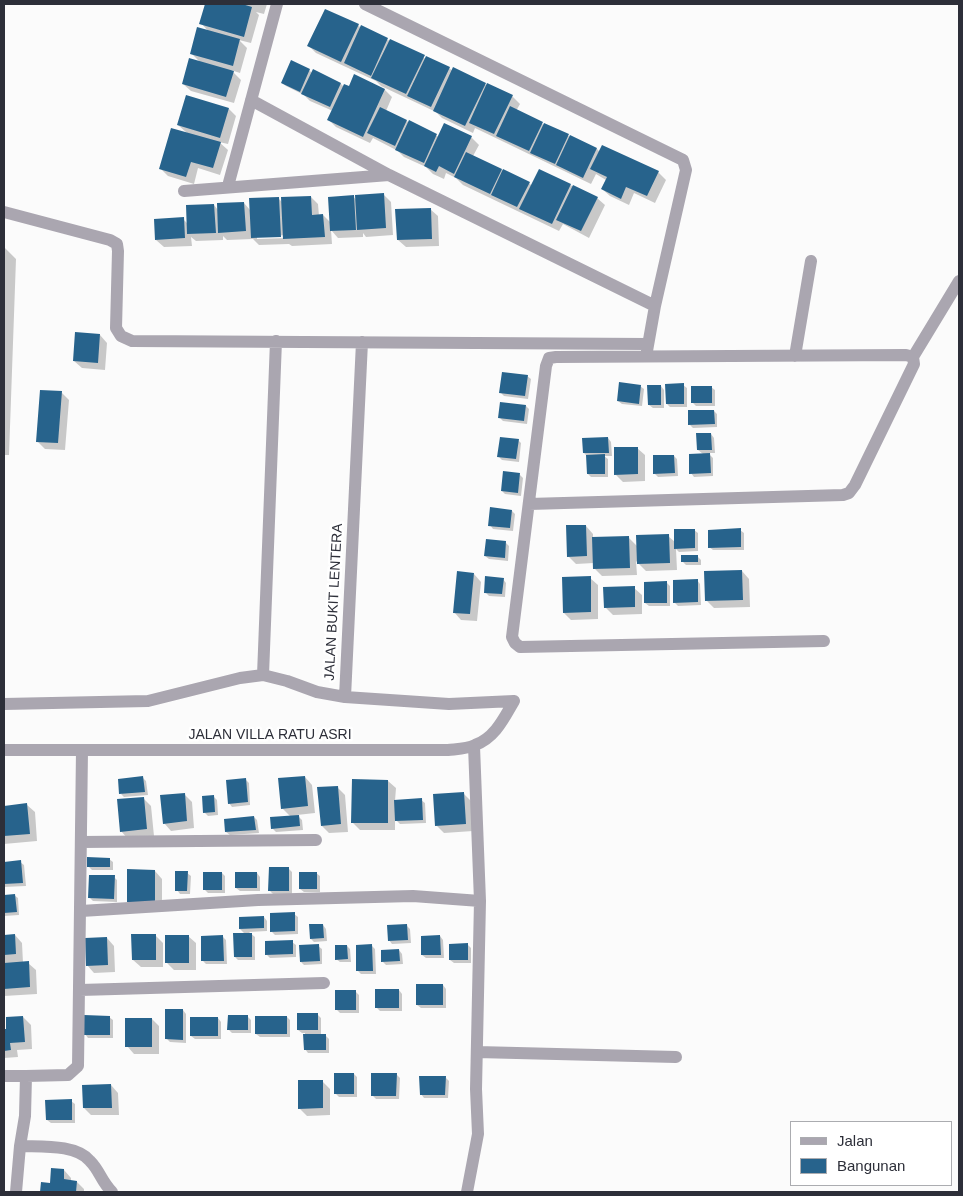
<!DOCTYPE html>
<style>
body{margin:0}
#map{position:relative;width:963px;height:1196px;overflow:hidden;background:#fbfbfb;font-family:Helvetica,sans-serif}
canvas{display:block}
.frame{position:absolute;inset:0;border:5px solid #2d2f39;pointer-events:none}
.legend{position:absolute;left:790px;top:1121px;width:162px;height:65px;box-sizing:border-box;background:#fff;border:1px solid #abacb0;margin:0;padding:6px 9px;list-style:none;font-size:15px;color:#2d2f39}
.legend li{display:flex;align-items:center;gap:10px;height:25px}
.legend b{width:25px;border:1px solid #abacb0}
</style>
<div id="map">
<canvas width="963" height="1196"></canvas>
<div class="frame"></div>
<ul class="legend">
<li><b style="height:6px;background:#aaa6b0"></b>Jalan</li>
<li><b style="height:14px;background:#27638c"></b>Bangunan</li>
</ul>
</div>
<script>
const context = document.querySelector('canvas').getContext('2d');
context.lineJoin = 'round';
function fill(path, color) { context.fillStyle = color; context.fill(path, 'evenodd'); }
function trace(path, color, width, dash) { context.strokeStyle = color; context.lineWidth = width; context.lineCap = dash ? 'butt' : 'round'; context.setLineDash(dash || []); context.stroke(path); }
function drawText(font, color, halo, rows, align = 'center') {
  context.font = font + ' Helvetica,sans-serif'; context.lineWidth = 5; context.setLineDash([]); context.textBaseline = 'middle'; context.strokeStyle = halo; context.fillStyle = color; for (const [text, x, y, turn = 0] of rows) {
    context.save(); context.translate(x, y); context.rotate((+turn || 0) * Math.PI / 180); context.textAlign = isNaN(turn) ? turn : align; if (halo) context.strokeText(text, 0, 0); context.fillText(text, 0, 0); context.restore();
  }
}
fill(new Path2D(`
 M207,4H267L264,14L256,12L259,15L251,43L239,40L247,48L240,73L231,70L241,80L234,103L191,91L183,84L201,63L191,53L209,32L201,23Z
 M358,25L361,28L362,27L426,59L449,68L453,71L512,96L520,104L516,111L544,125L597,149L600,152L658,172L666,180L655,203L634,193L629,205L610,196L602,189L606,180L596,174L591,184L475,128L473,133L442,118L436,112L381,86L392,97L386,111L439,137H471L479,145L473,156L529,183L532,186L570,185L597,198L605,205L589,238L563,224L559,231L463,185L456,178L446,173L444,179L433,174L426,167L404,157L398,151L373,138L370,143L336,127L329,120L333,111L310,101L304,95L286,86L282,83L309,70L312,73L313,71L341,84L344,87L384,89L376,81L316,53L309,46Z
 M229,109L236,116L228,144L219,142L228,150L220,175L198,168L194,184L168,176L161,169L187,133L178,125Z
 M383,194L391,202L393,235L366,237L363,233V237L338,238L331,230L332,244L292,246L289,244L259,245L253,239L227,240L223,236V240L196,241L191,237L192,246L164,247L156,240L183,219L188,224L214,205L218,210L244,203L250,210L278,198L283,203L311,197L318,204L319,216L323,215L331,223L353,197L357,200ZM287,235V238L257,239V237Z
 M430,209L438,216L439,246L406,247L398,240Z
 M4,247L16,259L9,455H4Z
 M100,335L107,343L105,370L82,368L74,361Z
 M527,376L531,379L528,399L504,396L501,393Z
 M683,385L687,388V407H670L667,404Z
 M640,386L644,389L642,406L622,404L618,401Z
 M661,386L664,390V408H653L649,405Z
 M711,387L715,390V406H696L693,403Z
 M61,392L69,400L65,450L45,449L38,442Z
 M526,406L529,409L527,424L503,421L500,418Z
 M714,411L717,414V427L693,428L690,425Z
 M711,434L714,438L715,453H708L713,458V476L694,477L691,473L703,454L698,450Z
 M608,438L611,442L612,456H604L608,459V477H591L588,474L587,456L584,453Z
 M518,440L521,443L519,462L502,460L499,457Z
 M637,448L645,455V481L623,482L616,475Z
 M674,456L677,459L678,476L658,477L654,473Z
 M519,474L523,478L521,496L505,494L502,491Z
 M491,509L512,511L515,514L513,531L493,529L490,525Z
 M586,526L593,534V538L628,537L638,547L668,536L675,542L694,530L698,533V551L679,552L676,549L677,570L646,571L636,561L637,575L602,576L594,568V563L576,564L568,556Z
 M740,530L744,533V550H713L709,547Z
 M506,543L509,546L508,561L489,559L485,556Z
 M697,556L701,560V565H686L683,562Z
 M742,571L749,579L750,607L714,608L707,601Z
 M474,574L481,582L477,621L461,620L454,612Z
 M590,578L598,585V619L571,620L564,613Z
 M503,579L506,583L505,597L489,596L485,592Z
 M697,580L700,584L701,605L678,606L674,602Z
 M667,583L670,586V606H649L645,603Z
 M634,588L642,595V614L613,615L605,607Z
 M305,777L312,785L315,813L297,815L302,820L303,830L276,832L272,828L291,817L282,808Z
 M143,778L146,781L148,795L124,797L121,794Z
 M245,779L249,783L250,805L232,807L229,803Z
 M388,781L396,788L395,801L421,800L425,803L426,823L400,824L395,819V830H360L352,822Z
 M337,787L345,795L348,832L329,833L322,826Z
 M184,794L192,802L194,828L171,831L164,823Z
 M464,794L471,801L473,831L444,833L436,825Z
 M213,796L217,800L218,815L208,816L204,812Z
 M143,798L151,806L154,836L128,839L121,831Z
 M27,805L35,812L37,841L4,844V807Z
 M254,817L257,820L259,833L230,835L226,832Z
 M109,859L113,862V870H92L88,866Z
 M20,862L24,865L26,886L4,887V863Z
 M289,869L292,872V894H273L270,891Z
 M155,871L162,879V909H135Z
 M187,873L191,876L190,894H180L177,890Z
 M222,873L225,876V893H208L204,889Z
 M257,873L260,877V891H240L236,888Z
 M316,873L320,876V892H304L300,889Z
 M114,877L117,880V902L93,901L90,898Z
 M14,895L18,898L19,915L4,916V896Z
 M294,914L298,917V934L275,935L272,932Z
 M264,917L267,921V931L249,932L255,937V960H238L235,957L245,934L240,929Z
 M323,925L326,929L327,941L314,942L311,939Z
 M407,926L410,929L411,943L392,944L389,940Z
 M15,935L22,943L23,963H28L36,970L37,994L4,996V936Z
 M155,935L163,943V967H141L133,960Z
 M188,936L196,943V970H174L167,963Z
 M440,936L443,940L444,958H426L422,955Z
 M223,937L226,940L227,964H206L203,961Z
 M107,938L114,946L115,972L94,973L87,965Z
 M292,942L296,945V957L270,958L267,955Z
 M467,944L471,948V963H454L450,960Z
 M318,946L322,949V964L304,965L301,962Z
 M347,946L350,949L351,962H340L336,959Z
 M372,946L375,949L376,974H361L358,971Z
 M399,950L402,954L403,964L386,965L382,961Z
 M443,985L446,989V1008H421L417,1005Z
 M399,990L402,994V1011H380L377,1008Z
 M356,992L359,995V1013H340L336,1009Z
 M183,1010L186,1014V1043L170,1042L167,1039Z
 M318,1015L321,1018V1035H325L329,1039V1053H308L305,1049V1033H302L298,1030Z
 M247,1016L251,1020V1033H232L229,1030Z
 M23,1017L31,1025L32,1049L17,1050L18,1057L4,1058V1030H8Z
 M109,1017L113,1020V1038H88L85,1034Z
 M287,1017L290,1020V1037H260L256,1034Z
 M218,1018L221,1022V1039H195L191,1036Z
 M152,1019L159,1026V1054H134L127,1046Z
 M354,1074L357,1077V1097H339L335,1093Z
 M396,1074L400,1078L399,1099H376L372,1095Z
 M445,1077L449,1081L448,1098H424L421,1094Z
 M323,1082L330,1089V1115L307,1116L299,1108Z
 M111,1085L118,1093L119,1115H91L84,1108Z
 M71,1101L75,1104V1123H51L47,1120Z
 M64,1170L71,1178V1181L77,1182L84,1189V1192H41L42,1183L51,1184Z`), '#0003');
fill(new Path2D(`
 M205,4H242L252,7L244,37L199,24Z
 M325,9L359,24L341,62L307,46Z
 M361,25L388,38L371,76L344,63Z
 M197,27L240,39L233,66L190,54Z
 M390,39L425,55L406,94L371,78Z
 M426,56L450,67L431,107L407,96Z
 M189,58L234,71L226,97L182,84Z
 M291,60L310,69L300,92L281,83Z
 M453,67L486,83L465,126L433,111Z
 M313,69L341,83L330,107L301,94Z
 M354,74L385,89L363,137L327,120L344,84L349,86Z
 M487,83L513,95L494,134L469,123Z
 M186,95L229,108L220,138L177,125Z
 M510,106L543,122L529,151L496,136Z
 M380,107L407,120L395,146L367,133Z
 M409,120L437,134L424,163L395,150Z
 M444,123L472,136L454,174L439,166L436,172L424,166Z
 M544,123L569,134L555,164L530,153Z
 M171,128L221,142L213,168L191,162L186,177L159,169Z
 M570,135L597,148L583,178L556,165Z
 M602,145L659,171L647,196L626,187L621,199L601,189L607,177L590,169Z
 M466,152L502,169L490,194L454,177Z
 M503,169L530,182L517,207L491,195Z
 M539,169L571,184L552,224L519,209Z
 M573,185L598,197L581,231L556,220Z
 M384,193L386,228L357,230L355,195Z
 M354,195L356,230L330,231L328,197Z
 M311,196L312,215L323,214L325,237L283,239L281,197Z
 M279,197L281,237L251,238L249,198Z
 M244,202L246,231L218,233L217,203Z
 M214,204L216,233L187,234L186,205Z
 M431,208L432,239L397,240L395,209Z
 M184,217L185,238L155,240L154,219Z
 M75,332L100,334L98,363L73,361Z
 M502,372L528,375L525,396L499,393Z
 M619,382L641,385L639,404L617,401Z
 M684,383V404H666L665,384Z
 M647,385H661V405H648Z
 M691,386H712V403H691Z
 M40,390L62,391L58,443L36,442Z
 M500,402L526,405L524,421L498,418Z
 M688,410H714L715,424L688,425Z
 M696,433H711L712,450H697Z
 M500,437L519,439L516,459L497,457Z
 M608,437L609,453H583L582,438Z
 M614,447H638V474L614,475Z
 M710,453L711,473L689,474V454Z
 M605,454V474H587L586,455Z
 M653,455H674L675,473L653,474Z
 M503,471L520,473L518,493L501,491Z
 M490,507L512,510L510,528L488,526Z
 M566,525H586L587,556L567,557Z
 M741,528V547L708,548V530Z
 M674,529H695V548L674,549Z
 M669,534L670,563L637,564L636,535Z
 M629,536L630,568L593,569L592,537Z
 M486,539L506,541L505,558L484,556Z
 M681,555H698V562H681Z
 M742,570L743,600L705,601L704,571Z
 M457,571L474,573L470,614L453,613Z
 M485,576L504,578L502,594L484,593Z
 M591,576V612L563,613L562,577Z
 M698,579V602L673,603V580Z
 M667,581V603H644V582Z
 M635,586V607L604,608L603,587Z
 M143,776L145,792L119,794L118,779Z
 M305,776L308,806L281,809L278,778Z
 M246,778L248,802L228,804L226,780Z
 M352,779L388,780V823H351Z
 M338,786L341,824L321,826L317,787Z
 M464,792L466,824L435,826L433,794Z
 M185,793L187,821L163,824L160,795Z
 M214,795L215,812L203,813L202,796Z
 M144,797L147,829L120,832L117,799Z
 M422,798L423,820L395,821L394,800Z
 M27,803L30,834L4,836V806Z
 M299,815L300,826L271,829L270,817Z
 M254,816L256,830L225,832L224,819Z
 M87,857L110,858V867H87Z
 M21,860L23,883L4,884V862Z
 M269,867H289V891H268Z
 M127,869L155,870V902H127Z
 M175,871H188L187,891H175Z
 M203,872H222V890H203Z
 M235,872H257V888H235Z
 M299,872H317V889H299Z
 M89,875H115L114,899L88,898Z
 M15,894L17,912L4,913V895Z
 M295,912V931L270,932V913Z
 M264,916V928L239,929V917Z
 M309,924H323L324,938L310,939Z
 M407,924L408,940L388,941L387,925Z
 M233,933H252V957H234Z
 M15,934L16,954L4,955V935Z
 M131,934H156V960H132Z
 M165,935H189V963H165Z
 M223,935L224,961H201V936Z
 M440,935L441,955H421V936Z
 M107,937L108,965L86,966L85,938Z
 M293,940V954L265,955V941Z
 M468,943V960H449V944Z
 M319,944L320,961L300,962L299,945Z
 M372,944L373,971H356V945Z
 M335,945H347L348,959L335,960Z
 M399,949L400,961L381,962V950Z
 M29,961L30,987L4,989V963Z
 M416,984H443V1005H416Z
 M375,989H399V1008H375Z
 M335,990H356V1010H335Z
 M165,1009H183V1040L165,1039Z
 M297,1013H318V1030H297Z
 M84,1015L110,1016V1035H84Z
 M228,1015H248V1030H227Z
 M23,1016L25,1042L10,1043L11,1050L4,1051V1029H6V1017Z
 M255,1016H287V1034H255Z
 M190,1017H218V1036H190Z
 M125,1018H152V1047H125Z
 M303,1034H326V1050H304Z
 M334,1073H354V1094H334Z
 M371,1073H397L396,1096H371Z
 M419,1076H446L445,1095H420Z
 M298,1080H323V1108L298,1109Z
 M111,1084L112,1108H83L82,1085Z
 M72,1099V1120H46L45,1100Z
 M51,1168L64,1169V1179L77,1181L76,1192H40L41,1182L50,1183Z`), '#27638c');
trace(new Path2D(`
 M365,4L683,160L686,170L655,306L647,351
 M251,100L389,175L655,306
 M228,186L277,4
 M184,191L389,175
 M4,212L110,240L117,244L118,251L116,328L121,336L132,341L648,344
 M795,356L811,261
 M529,504L843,495L849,493L855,485L914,364L913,357L959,281
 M824,641L520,647L515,643L512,637L546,366L549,358L556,357L906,355L913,357
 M263,675L276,341
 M345,697L362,342
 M4,704L148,701L240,678L263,675L287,681L317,692L345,697L449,704L514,701
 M474,746L480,901
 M4,750H448C456,749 467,749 475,745C495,738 504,718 514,701
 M81,842L316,840
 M81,911L258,900L413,896L480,901L476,1089L478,1134L467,1192
 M80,990L324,983
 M477,1052L676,1057
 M4,1076H26L25,1116L20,1146C41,1147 76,1144 90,1161C100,1171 101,1181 112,1192
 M26,1076L68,1075L78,1066L82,750
 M16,1192L20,1146`), '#aaa6b0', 12);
drawText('14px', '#2d2f39', '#fff', [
 ["JALAN BUKIT LENTERA",334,602,-87],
 ["JALAN VILLA RATU ASRI",270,735]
]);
</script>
